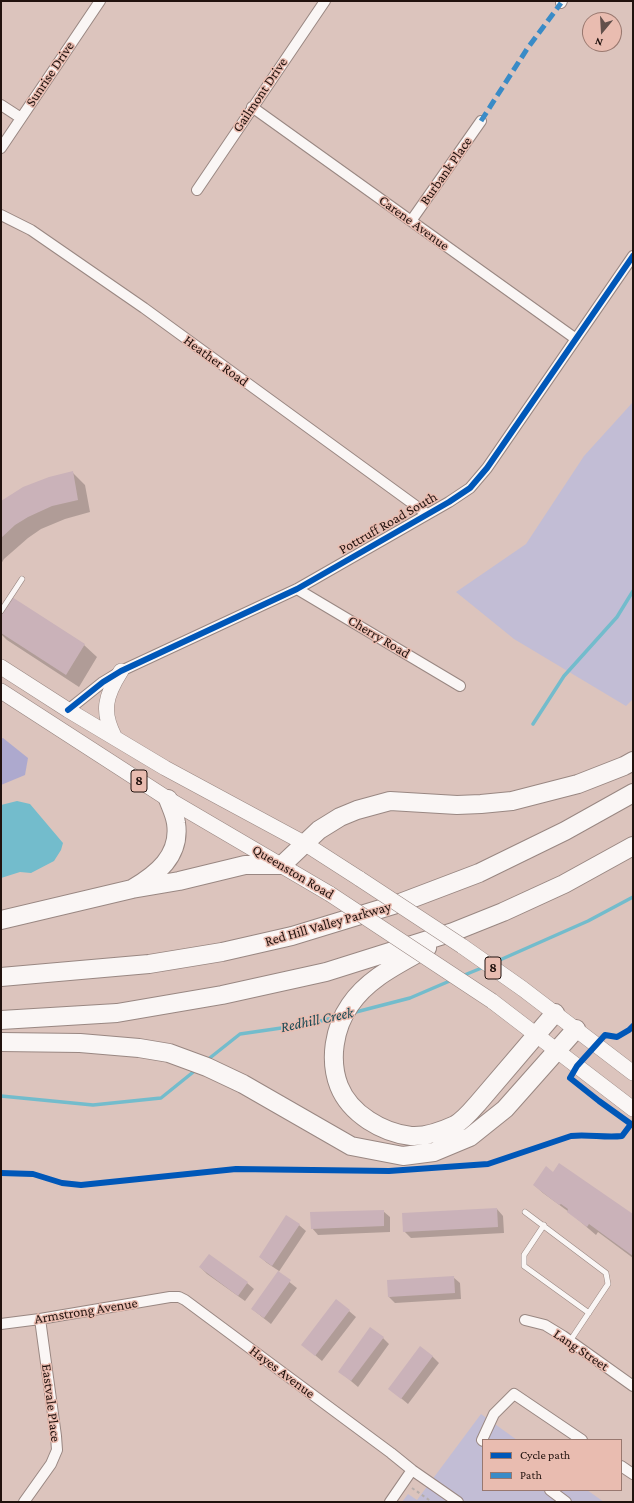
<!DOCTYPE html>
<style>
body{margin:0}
#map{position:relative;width:634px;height:1503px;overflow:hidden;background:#dcc4bd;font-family:"Crimson Pro",serif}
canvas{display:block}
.frame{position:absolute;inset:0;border:2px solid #21120e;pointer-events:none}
.legend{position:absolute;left:482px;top:1439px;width:140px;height:52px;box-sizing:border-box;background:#e9bcb0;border:1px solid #99786f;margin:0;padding:5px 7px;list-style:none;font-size:12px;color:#21120e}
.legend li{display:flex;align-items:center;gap:8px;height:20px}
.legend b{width:20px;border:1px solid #99786f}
.north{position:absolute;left:582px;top:12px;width:40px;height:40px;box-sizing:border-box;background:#e9bcb0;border:1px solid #99786f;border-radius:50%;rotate:198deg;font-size:11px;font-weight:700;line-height:16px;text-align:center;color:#21120e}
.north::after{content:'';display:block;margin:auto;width:14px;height:18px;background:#62504b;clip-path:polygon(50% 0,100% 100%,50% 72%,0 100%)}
</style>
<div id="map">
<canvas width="634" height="1503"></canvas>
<div class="frame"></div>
<ul class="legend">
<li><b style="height:5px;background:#0057b8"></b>Cycle path</li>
<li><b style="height:5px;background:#398bc7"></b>Path</li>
</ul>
<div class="north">N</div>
</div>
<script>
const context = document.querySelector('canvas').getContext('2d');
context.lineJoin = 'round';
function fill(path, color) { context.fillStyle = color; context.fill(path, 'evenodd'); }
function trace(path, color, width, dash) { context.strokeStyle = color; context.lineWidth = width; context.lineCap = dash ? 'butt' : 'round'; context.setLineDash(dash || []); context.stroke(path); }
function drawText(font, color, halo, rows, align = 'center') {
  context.font = font + ' "Crimson Pro",serif'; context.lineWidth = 3; context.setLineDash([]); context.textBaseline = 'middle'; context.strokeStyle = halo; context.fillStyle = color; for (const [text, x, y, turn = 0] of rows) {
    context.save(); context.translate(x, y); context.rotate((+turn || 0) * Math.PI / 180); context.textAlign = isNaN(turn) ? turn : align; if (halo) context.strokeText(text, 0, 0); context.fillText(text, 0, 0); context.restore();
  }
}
fill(new Path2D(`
 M633,402V699L626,706L514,639L456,592L526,544L584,456Z
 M481,1414L517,1440H483V1490H587L604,1502H402L408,1494L417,1500Z`), '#c2bdd5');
fill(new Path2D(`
 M3,738L28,758L25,775L1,785V739Z`), '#ada9ce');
fill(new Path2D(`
 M17,801L30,804L63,843L61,850L54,861L31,873L20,872L1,878V805Z`), '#73bccc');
fill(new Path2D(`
 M73,473L85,485L90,512L65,519L41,529L28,538L4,559L1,564V503Z
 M1,617L84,645L97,657L79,687L7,640L1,634Z
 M553,1173L633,1215V1258L598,1232L596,1235L569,1212L543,1193L534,1185Z
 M497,1209L503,1216L504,1233L411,1238L404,1231Z
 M383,1211L390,1217V1232L318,1235L312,1228Z
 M299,1225L306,1231L278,1273L297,1288L271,1324L252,1309L279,1271L267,1263L260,1257Z
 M200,1267L247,1283L254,1289L245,1301L207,1274Z
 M453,1277L460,1283L461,1299L395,1303L389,1297Z
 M349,1311L356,1317L322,1361L303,1345Z
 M383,1338L389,1344L358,1387L339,1371Z
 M432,1356L439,1363L408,1404L390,1389Z`), '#0003');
trace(new Path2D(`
 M533,724L564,676L617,617L633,591
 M493,963L588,921L633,897
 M462,976L484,967
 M352,1013L410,998L452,980
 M206,1061L240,1034L309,1024L336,1017
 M1,1096L93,1105L161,1098L197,1069`), '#73bccc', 3.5);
fill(new Path2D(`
 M73,471L78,500L52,506L28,517L15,525L1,538V501L23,487L49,477Z
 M12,597L85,644L66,675L1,633V615Z
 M559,1163L633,1214V1256L589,1224L587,1227L567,1212L568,1209L561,1204L559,1205L533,1185L546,1166L553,1172Z
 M497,1208L498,1227L403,1232L402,1213Z
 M384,1210V1226L311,1229L310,1212Z
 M286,1215L300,1224L272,1266L259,1257Z
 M209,1254L248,1282L238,1296L199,1267Z
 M278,1271L291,1280L264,1318L251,1309Z
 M454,1276L455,1293L388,1297L387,1280Z
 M336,1299L350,1310L315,1356L301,1345Z
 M370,1327L384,1337L351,1381L338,1372Z
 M420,1346L433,1356L401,1399L388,1389Z`), '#cab2b9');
const service = new Path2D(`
 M1,611L22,579
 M525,1212L606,1273L608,1284L570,1341
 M544,1225L524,1255V1266L589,1313`);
const minor = new Path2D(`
 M561,3L562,1
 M1,105L21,118
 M252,107L576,339
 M1,148L100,1
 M197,190L325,1
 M1,215L31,230L144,308L427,514
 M411,221L481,121
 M297,589L460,686
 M68,710L103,682L121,671L297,589L449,502L470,488L487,468L633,256
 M525,1320L545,1325L563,1336L633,1386
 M1,1324L40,1319L170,1297H179L185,1300L391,1453L412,1470L390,1502
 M483,1441L482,1440L494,1414L514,1394L582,1440
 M621,1466L633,1474
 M412,1470L458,1502
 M550,1490L566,1502
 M24,1502L51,1464L57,1450L56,1436L40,1319`);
const primary = new Path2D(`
 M1,667L68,710L165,768L304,843L360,879
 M1,691L168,799L330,894
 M115,738C101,712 105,696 121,671
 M462,946L523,989L633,1073
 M492,1001L633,1109`);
const motorway = new Path2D(`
 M132,889L179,881L245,865H282L319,830L340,817L357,810L390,801L457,805L481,804L512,801L578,784L624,766L633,761
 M1,920L132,889C156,875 181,856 176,823C175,815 171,807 168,799
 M427,948C399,964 368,978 350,1005C334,1028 329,1060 339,1086C350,1114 383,1133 411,1136C425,1137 442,1131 455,1125C464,1120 472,1110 479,1102L555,1013
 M1,977L149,964L222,952L292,936L400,903L479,873L565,831L633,793
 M1,1020L117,1013L222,995L326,972L453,932L503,912L564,884L633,846
 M1,1042L80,1043L139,1048L169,1053L207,1067L243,1084L351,1146L403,1156L434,1152L470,1137L505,1109L576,1029`);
trace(service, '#998782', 6);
trace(minor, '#998782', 12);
trace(primary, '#998782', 16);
trace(motorway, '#998782', 20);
trace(new Path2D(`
 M412,1488L432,1502`), '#b6aeab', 2, [3, 3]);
trace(service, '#faf6f5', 5);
trace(minor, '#faf6f5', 10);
trace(primary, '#faf6f5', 15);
trace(motorway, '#faf6f5', 18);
const primaryBridge = new Path2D(`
 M360,879L462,946
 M330,894L492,1001`);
trace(primaryBridge, '#998782', 16, []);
trace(primaryBridge, '#faf6f5', 15);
trace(new Path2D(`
 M481,121L527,49L561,3`), '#398bc7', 5, [10, 5]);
trace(new Path2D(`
 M68,710L103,682L121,671L297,589L449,502L470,488L487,468L633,256
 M1,1173L33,1174L62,1183L81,1185L236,1169L389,1171L488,1164L571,1136C588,1134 605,1138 622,1136L631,1124L599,1101L570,1078L577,1066L605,1035L617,1037L629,1030L633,1026`), '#0057b8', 6);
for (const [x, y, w] of [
 [139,781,16],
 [493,968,16]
]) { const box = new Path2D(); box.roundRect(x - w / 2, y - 11, w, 22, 3); context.fillStyle = '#e9bcb0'; context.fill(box); trace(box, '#21120e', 1); }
drawText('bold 13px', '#21120e', null, [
 ["8",139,781],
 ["8",493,968]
]);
drawText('14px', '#21120e', '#e9bcb0', [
 ["Sunrise Drive",50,74,-56],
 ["Gailmont Drive",260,95,-56],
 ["Burbank Place",446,171,-55],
 ["Carene Avenue",414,223,36],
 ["Heather Road",216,361,36],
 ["Pottruff Road South",388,523,-30],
 ["Cherry Road",379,637,31],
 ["Queenston Road",293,872,31],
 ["Red Hill Valley Parkway",328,924,-16],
 ["Armstrong Avenue",86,1311,-9],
 ["Lang Street",581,1350,34],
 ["Hayes Avenue",282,1372,37],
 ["Eastvale Place",51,1403,83]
]);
drawText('italic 15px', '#174954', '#e9bcb0', [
 ["Redhill Creek",317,1020,-12]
]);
</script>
